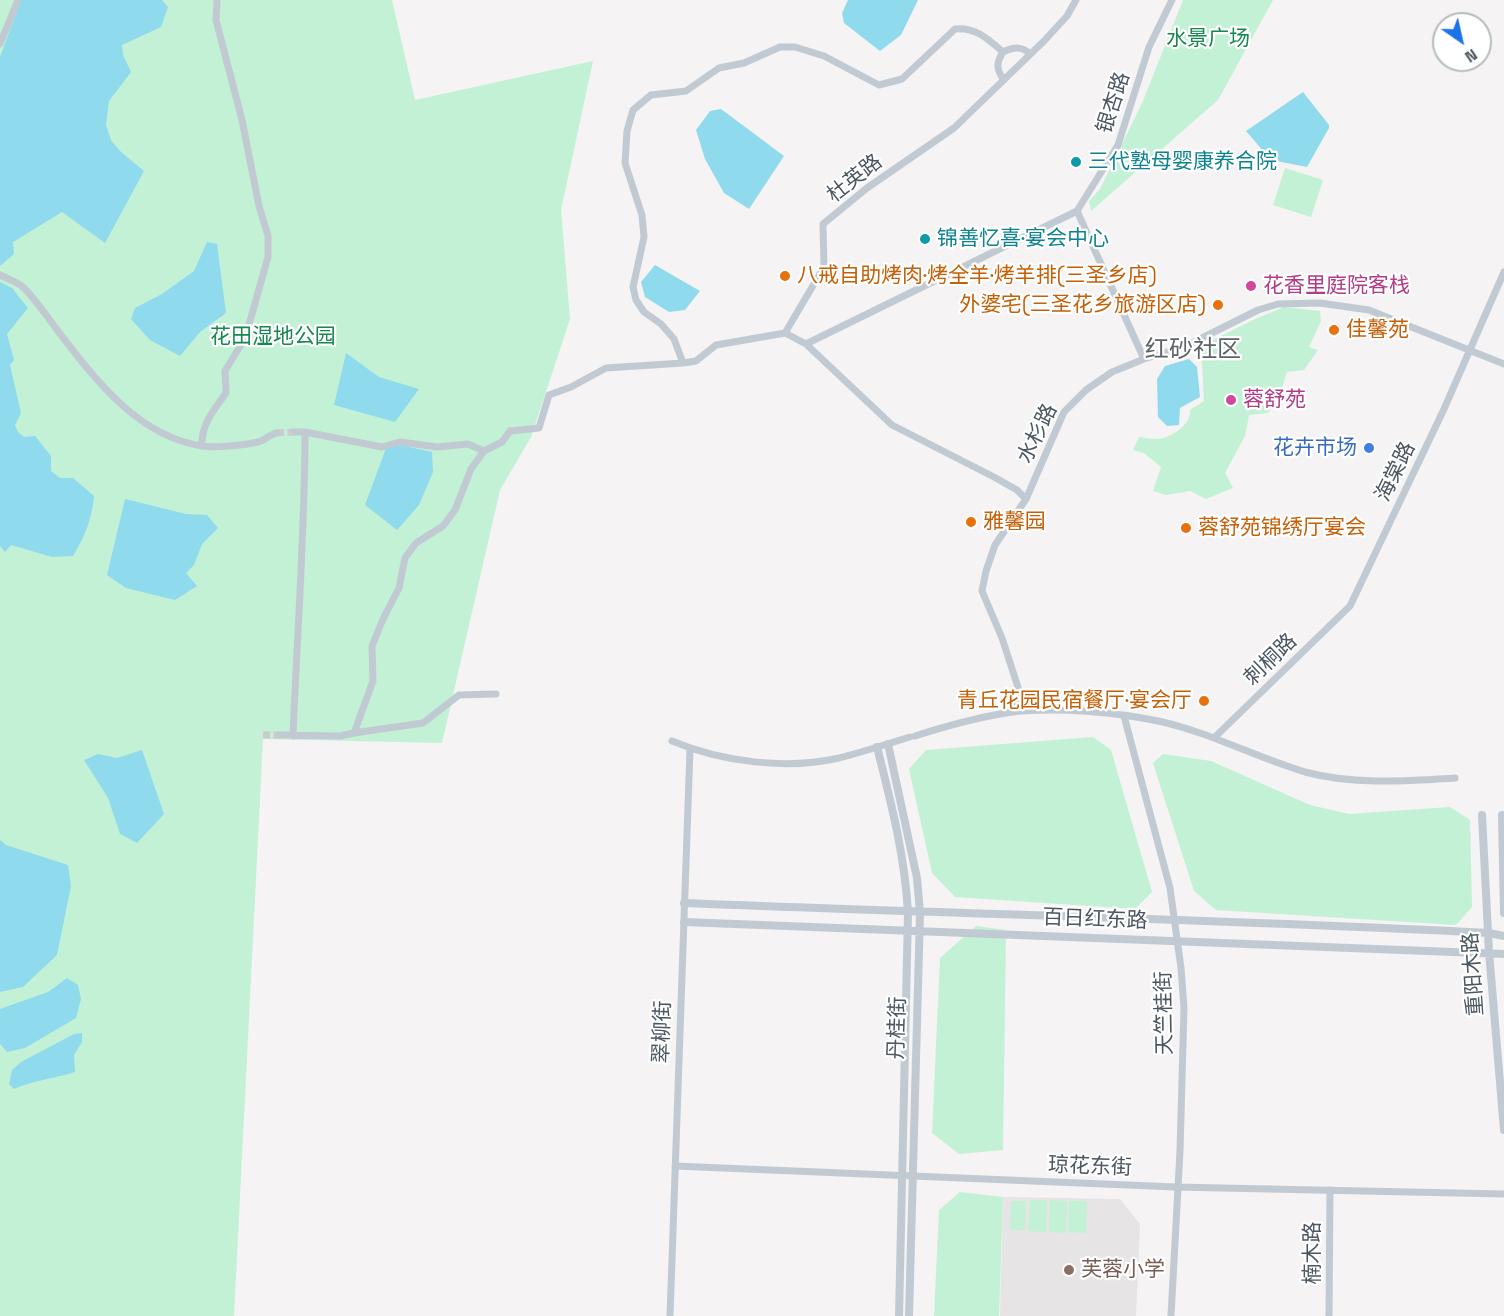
<!DOCTYPE html>
<meta charset="utf-8">
<style>
body{margin:0}
#map{position:relative;width:1504px;height:1316px;overflow:hidden;background:#f5f3f3;font-family:"Space Grotesk",sans-serif}
canvas{display:block}
.north{position:absolute;left:1432px;top:12px;width:60px;height:60px;box-sizing:border-box;background:#fff;border:2px solid #b7bbc0;border-radius:50%;rotate:146deg;font-size:16px;font-weight:700;line-height:24px;text-align:center;color:#4a5661}
.north::after{content:'';display:block;margin:auto;width:21px;height:27px;background:#1a73e8;clip-path:polygon(50% 0,100% 100%,50% 72%,0 100%)}
</style>
<div id="map">
<canvas width="1504" height="1316"></canvas>
<div class="north">N</div>
</div>
<script>
const context = document.querySelector('canvas').getContext('2d');
context.lineJoin = 'round';
function fill(path, color) { context.fillStyle = color; context.fill(path, 'evenodd'); }
function trace(path, color, width, dash) { context.strokeStyle = color; context.lineWidth = width; context.lineCap = dash ? 'butt' : 'round'; context.setLineDash(dash || []); context.stroke(path); }
function drawText(font, color, halo, rows, align = 'center') {
  context.font = font + ' "Space Grotesk","Noto Sans SC",sans-serif'; context.lineWidth = 4.5; context.setLineDash([]); context.textBaseline = 'middle'; context.strokeStyle = halo; context.fillStyle = color; for (const [text, x, y, turn = 0] of rows) {
    context.save(); context.translate(x, y); context.rotate((+turn || 0) * Math.PI / 180); context.textAlign = isNaN(turn) ? turn : align; if (halo) context.strokeText(text, 0, 0); context.fillText(text, 0, 0); context.restore();
  }
}
fill(new Path2D(`
 M1003,1197L1120,1199L1140,1224L1136,1316H1000Z`), '#e6e4e5');
fill(new Path2D(`
 M0,0H392L415,100L593,61L561,210L570,319L531,437L500,490L442,743L263,739L234,1316H0Z
 M1183,0H1273L1218,100L1091,211L1089,201L1100,189L1143,101Z
 M1285,168L1323,180L1311,217L1273,205Z
 M1284,307L1320,311L1321,321L1309,347L1318,350L1304,370L1287,372L1278,400L1268,413L1249,415L1245,436L1225,473L1233,488L1206,499L1190,491L1166,495L1153,491L1161,467L1144,453L1133,450L1139,437C1145,438 1153,439 1159,439C1172,437 1192,424 1190,410L1204,401L1201,346L1253,320Z
 M1093,737L1111,750L1152,892L1135,909L955,897L932,873L909,769L926,750Z
 M1163,754L1211,761L1310,805L1349,814L1450,807L1470,820L1472,907L1456,925L1216,910L1194,891L1153,763Z
 M976,926L1006,930L1003,1150L959,1154L932,1133L940,958Z
 M960,1192L1003,1197L999,1316H934L939,1210Z
 M1030,1200H1047L1046,1232L1028,1231Z
 M1050,1200L1067,1201L1066,1233L1049,1232Z
 M1011,1201H1026L1025,1230H1010Z
 M1069,1201H1087L1086,1233L1068,1232Z`), '#c3f1d5');
fill(new Path2D(`
 M21,0H162L168,7L161,27L122,45L123,55L131,72L109,101L106,125L111,140L120,151L144,171L105,243L62,212L13,242L14,254L0,266V57Z
 M848,0H918L901,35L880,51L844,23L842,13Z
 M1303,92L1329,125V128L1307,167L1271,160L1246,131Z
 M721,109L784,156L749,209L724,193L705,159L696,130L710,111Z
 M207,242L217,244L226,313L200,332L180,356L150,340L131,319L135,308L162,294L194,271Z
 M655,265L700,291L685,310L669,312L645,297L641,282Z
 M0,282L12,288L28,308L7,334L14,360L10,365L21,413L15,425L18,432L24,437L35,436L51,456V471L60,478H73L94,496C92,519 85,536 73,556L52,557L11,545L5,552L0,546Z
 M346,353L379,377L419,389L395,422L334,405Z
 M1189,359L1197,367L1200,397L1180,408L1179,425L1167,426L1158,417L1157,379L1165,366Z
 M400,445L432,452L433,472L419,505L397,530L365,505L386,448Z
 M125,499L186,514L207,515L218,528L202,544L194,565L186,573L197,586L175,600L126,588L107,575Z
 M142,750L164,814L137,843L120,834L108,798L84,760L98,754L117,758Z
 M0,840L6,845L68,865L71,886L57,955L23,987L0,992Z
 M67,978L78,985L81,999L76,1018L25,1048L7,1052L0,1044V1009L48,992Z
 M82,1033V1042L74,1055L75,1072C54,1079 34,1080 14,1089L9,1084L12,1070L21,1062L74,1034Z`), '#90daee');
trace(new Path2D(`
 M277,433L294,432
 M263,735H280`), '#caccce', 7, [7, 3.5]);
trace(new Path2D(`
 M0,44L18,0
 M1004,80C996,69 996,63 1003,52C1014,47 1022,46 1030,54
 M1077,211L1144,359
 M0,275C8,279 18,282 24,288C37,301 47,317 58,331C95,379 137,436 202,446C213,448 251,445 261,441C267,438 271,434 277,433
 M806,344L1077,211L1118,145L1149,47L1172,0
 M683,363L674,339L661,324L644,312L636,300L633,287L644,237L642,215L625,163L627,131L633,110L651,95L686,91L719,68L744,63L780,47H795L824,56L879,85L902,79L955,29C976,27 988,39 1003,52
 M305,432L382,447L400,442L437,447L468,444L484,451
 M202,446C201,424 214,410 226,393L225,371L245,338L252,314L268,257V236L259,206L242,120L216,20L217,0
 M1026,499L1017,490L994,477L892,425L806,344L785,333L824,267L823,224L867,188L954,128L1044,41L1067,16L1076,0
 M1013,712L1018,687L1002,638L982,591L986,571L995,545L1026,499L1064,412L1086,390L1112,372L1144,359L1186,346L1258,310L1278,304L1320,303L1369,310L1504,364
 M1124,716L1170,888L1181,968L1184,1008L1180,1151L1171,1316
 M354,733L423,723L459,695L496,694
 M280,735L340,736L354,733L373,681L372,646L383,619L399,588L405,558L416,543L443,526L455,510L471,469L484,451L502,442L510,431L539,428L549,395L571,387L606,368L683,363L696,361L716,345L785,333
 M293,736C297,634 305,533 305,432H294
 M915,736C946,726 979,717 1012,712C1056,707 1115,712 1158,721C1209,732 1255,757 1305,772C1353,785 1406,781 1455,778
 M1215,737L1350,606L1444,409L1504,272
 M672,741C722,762 786,770 839,758C863,752 887,744 910,737
 M675,1166L1175,1187L1504,1194
 M670,1316L690,749
 M1329,1316L1330,1190`), '#c1cad2', 7);
trace(new Path2D(`
 M888,744L917,878L920,913L909,1316
 M877,747C891,802 905,856 908,913L899,1316
 M1482,815L1489,952L1504,1130
 M1502,815L1504,913
 M684,903C953,914 1221,919 1489,933L1504,936
 M684,922L1504,954`), '#c1cad2', 8);
for (const [x, y, r, color] of [
 [1076,162,6,"#0f9aa8"],
 [925,239,6,"#0f9aa8"],
 [785,276,6,"#e8710a"],
 [1251,286,6,"#d1479c"],
 [1218,305,6,"#e8710a"],
 [1334,330,6,"#e8710a"],
 [1231,400,6,"#d1479c"],
 [1369,448,6,"#3f7fe0"],
 [971,522,6,"#e8710a"],
 [1186,528,6,"#e8710a"],
 [1204,701,6,"#e8710a"],
 [1069,1270,6,"#8d6e63"]
]) { const dot = new Path2D(); dot.arc(x, y, r, 0, 2 * Math.PI); context.fillStyle = color; context.fill(dot); trace(dot, '#fff', 2); }
drawText('21px', '#17864f', '#fff', [
 ["水景广场",1208,39],
 ["花田湿地公园",273,337]
]);
drawText('21px', '#4a5661', '#fff', [
 ["银杏路",1114,103,-72],
 ["杜英路",855,179,-38],
 ["水杉路",1038,434,-64],
 ["海棠路",1396,472,-64],
 ["刺桐路",1271,660,-44],
 ["百日红东路",1095,920,2],
 ["重阳木路",1474,974,-94],
 ["天竺桂街",1165,1013,-91],
 ["丹桂街",898,1028,-88],
 ["翠柳街",663,1032,-88],
 ["琼花东街",1090,1167,2],
 ["楠木路",1313,1253,-90]
]);
drawText('21px', '#0d838f', '#fff', [
 ["三代塾母婴康养合院",1088,162],
 ["锦善忆喜·宴会中心",937,239]
], 'left');
drawText('21px', '#c56008', '#fff', [
 ["八戒自助烤肉·烤全羊·烤羊排(三圣乡店)",797,276],
 ["外婆宅(三圣花乡旅游区店)",1206,305,"right"],
 ["佳馨苑",1346,330],
 ["雅馨园",983,522],
 ["蓉舒苑锦绣厅宴会",1198,528],
 ["青丘花园民宿餐厅·宴会厅",1192,701,"right"]
], 'left');
drawText('21px', '#b23c85', '#fff', [
 ["花香里庭院客栈",1263,286],
 ["蓉舒苑",1243,400]
], 'left');
drawText('21px', '#366cbe', '#fff', [
 ["花卉市场",1357,448]
], 'right');
drawText('21px', '#785e54', '#fff', [
 ["芙蓉小学",1081,1270]
], 'left');
drawText('24px', '#5f6368', '#fff', [
 ["红砂社区",1193,350]
]);
</script>
